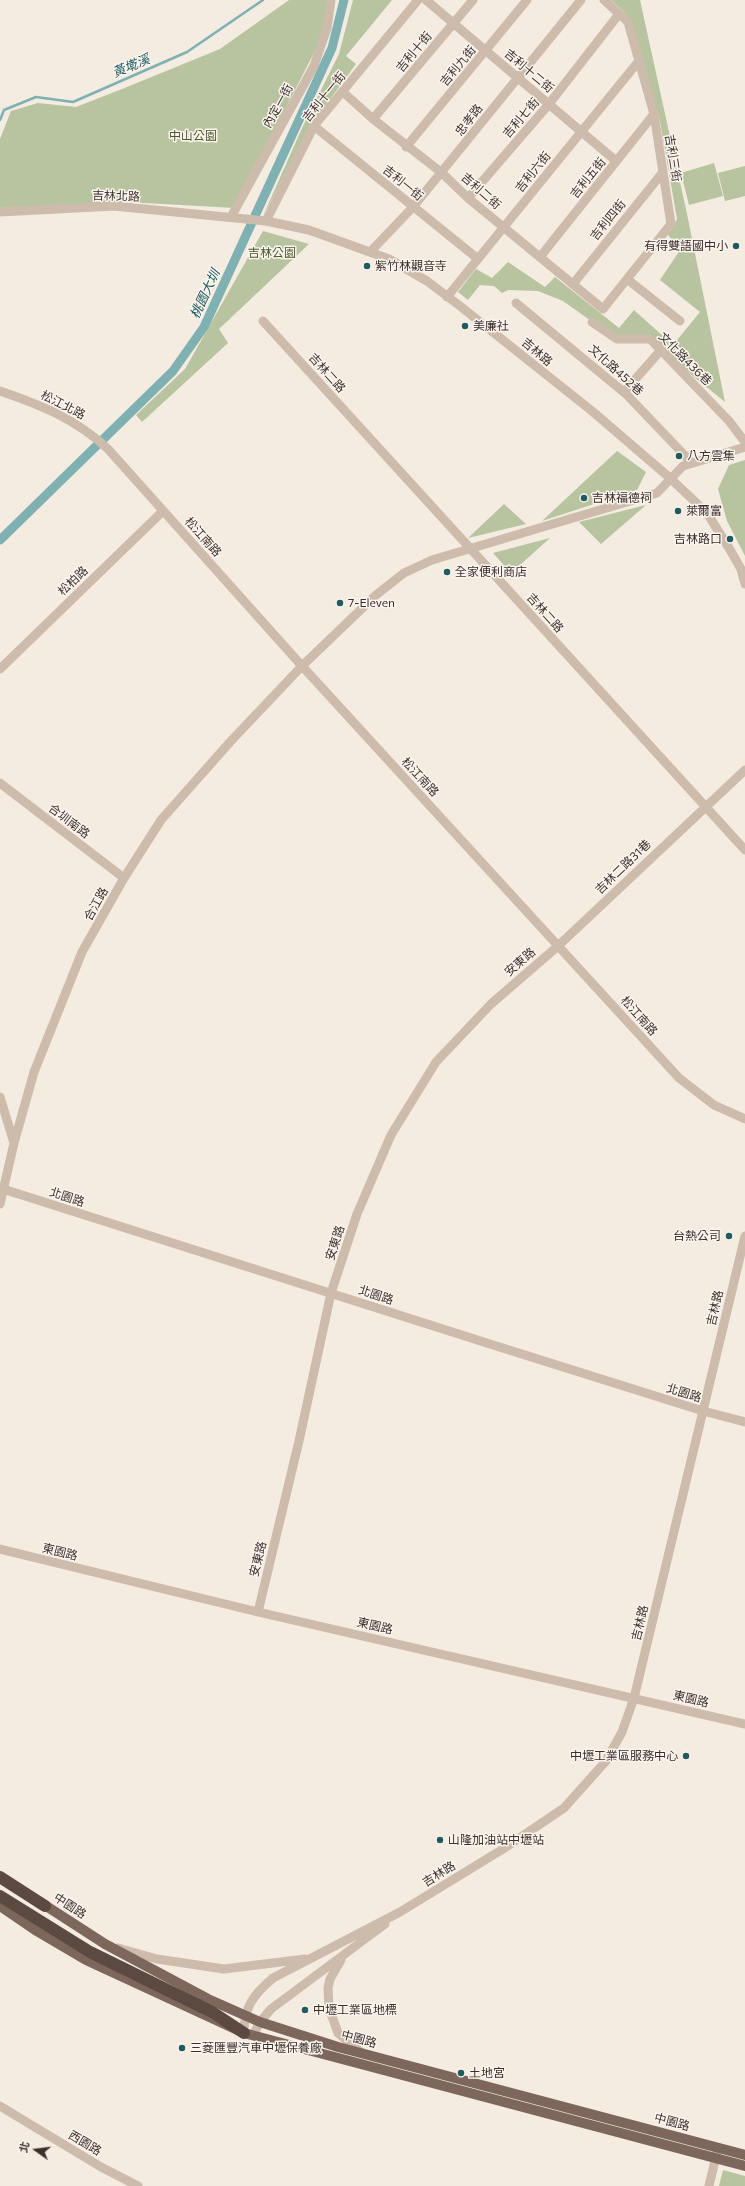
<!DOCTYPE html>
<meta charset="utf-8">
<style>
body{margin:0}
#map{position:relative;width:745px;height:2186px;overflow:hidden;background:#f4ebe1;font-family:Commissioner,"Noto Sans TC",sans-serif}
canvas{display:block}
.north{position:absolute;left:16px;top:2130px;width:40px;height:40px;-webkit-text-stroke:3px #fbf5ee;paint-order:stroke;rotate:284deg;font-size:11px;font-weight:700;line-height:16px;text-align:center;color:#3b302b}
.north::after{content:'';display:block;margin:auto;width:14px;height:18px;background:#3b302b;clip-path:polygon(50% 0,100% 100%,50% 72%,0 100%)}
</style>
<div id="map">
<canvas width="745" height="2186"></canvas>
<div class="north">北</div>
</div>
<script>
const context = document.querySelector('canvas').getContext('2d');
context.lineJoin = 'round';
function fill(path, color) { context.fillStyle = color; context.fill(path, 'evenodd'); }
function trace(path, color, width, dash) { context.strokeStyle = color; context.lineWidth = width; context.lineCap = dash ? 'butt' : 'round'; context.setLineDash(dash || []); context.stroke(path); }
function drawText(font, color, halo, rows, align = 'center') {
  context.font = font + ' Commissioner,"Noto Sans TC",sans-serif'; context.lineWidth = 3; context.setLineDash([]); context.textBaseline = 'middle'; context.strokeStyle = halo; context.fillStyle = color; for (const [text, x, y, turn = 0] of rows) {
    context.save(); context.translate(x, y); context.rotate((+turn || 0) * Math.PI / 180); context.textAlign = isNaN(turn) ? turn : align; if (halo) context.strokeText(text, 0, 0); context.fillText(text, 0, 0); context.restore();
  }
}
fill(new Path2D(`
 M289,0H332L323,35L235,208L126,202L0,208V139L11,111L38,103L76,107L122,89L220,49Z
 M353,0H392L346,56L356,64L309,128L263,216L303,126L339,54Z
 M611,0H640L687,214L725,402L668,356L647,335L615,338L563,301L538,291L508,290L502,293L494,286L480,285L468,300L458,292L476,269L492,278L508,262L545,287L555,277L619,328L634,310L673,345L700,312L660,280L680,250L668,235L677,219L660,121L633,26L624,12Z
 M714,163L723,196L689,205L681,173Z
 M745,166V196L725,201L718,173Z
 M263,231L309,244L219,329L228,343L142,422L136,415L185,369Z
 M617,451L646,472L637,490L542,521Z
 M745,460V556L727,521L718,489L729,465Z
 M504,504L526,524L468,538Z
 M646,505L601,544L579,522Z
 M550,538L511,573L493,553Z
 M723,2170L745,2176V2186H719Z`), '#b8c4a0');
trace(new Path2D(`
 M0,120L4,110L36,97L73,102L187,52L263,0`), '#7fb0b2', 2.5);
trace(new Path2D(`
 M0,540L173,371L204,327L332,48L344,0`), '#7fb0b2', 9);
trace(new Path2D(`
 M426,0L616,161
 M343,92L373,119L442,173L468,198L603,309L671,224L654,114L628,22L604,0
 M373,119L473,0
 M314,126L478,259
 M406,147L527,0
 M468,198L549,104L619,14
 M0,212L114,206L266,221L309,230L389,259L427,281L460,306L592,411L670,478L707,513L729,548L741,569L745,584
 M231,217L314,66L327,28L331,0
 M266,221L314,126L418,0
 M371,251L413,207L581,0
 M540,257L654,114
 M627,279L680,321
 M573,284L663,172
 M447,297L638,62
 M516,303L626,394L692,463
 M263,321L745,850
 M592,322L617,339H650L729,421L745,442
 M0,391C41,405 76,419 108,449L302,666L679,1078L714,1105L745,1119
 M624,392L661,350
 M0,669L163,511
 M0,783L124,878
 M0,1097L14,1143
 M0,1188L490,1344L703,1411L745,1422
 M0,1204L14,1143L34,1072L82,952L124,878L161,820L230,742L302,666L376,595L404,573L432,560L657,493L683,466L745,447
 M0,1549L258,1612L745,1724
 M258,1612L299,1441L331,1293L357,1214L391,1135L436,1062L491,1004L558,946L745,770
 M118,1948L157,1959L224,1969L305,1959
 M341,1960L330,1979L328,1988L329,2008L338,2033L362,2053
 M244,2033C244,2007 253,1995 273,1978L400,1912L503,1849L564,1808L606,1761L622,1732L634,1698L745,1236
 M253,2035L260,2022L271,2009L385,1924
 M0,2106L101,2167L138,2186
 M709,2186L718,2148`), '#cdbbac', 9);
trace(new Path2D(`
 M40,1902L105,1944L208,1999L260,2022L338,2047L745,2155
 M0,1906L35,1930L86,1960L244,2033L745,2166`), '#7d675c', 10);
trace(new Path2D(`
 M0,1877L45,1906
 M0,1896L90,1952L212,2012L244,2033`), '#5c4a42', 12);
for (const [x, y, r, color] of [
 [736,246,4,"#1f5a5e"],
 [367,266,4,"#1f5a5e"],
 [465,326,4,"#1f5a5e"],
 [679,456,4,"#1f5a5e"],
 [584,498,4,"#1f5a5e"],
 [678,511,4,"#1f5a5e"],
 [730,539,4,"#1f5a5e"],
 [447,572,4,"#1f5a5e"],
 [340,603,4,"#1f5a5e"],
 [729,1236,4,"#1f5a5e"],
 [686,1756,4,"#1f5a5e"],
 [440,1840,4,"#1f5a5e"],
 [305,2010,4,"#1f5a5e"],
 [182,2048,4,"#1f5a5e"],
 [461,2073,4,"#1f5a5e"]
]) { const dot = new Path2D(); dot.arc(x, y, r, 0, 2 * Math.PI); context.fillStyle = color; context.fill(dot); trace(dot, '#fbf5ee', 1.5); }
drawText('12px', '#3b302b', '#fbf5ee', [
 ["吉利十街",414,52,-50],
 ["吉利九街",458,66,-50],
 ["吉利十二街",529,71,40],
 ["吉利十一街",324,97,-51],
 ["內定一街",278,106,-61],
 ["吉利七街",521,118,-49],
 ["忠孝路",469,120,-52],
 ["吉利三街",673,158,81],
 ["吉利六街",533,172,-51],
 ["吉利五街",588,178,-51],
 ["吉利一街",403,183,39],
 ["吉利二街",481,191,41],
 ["吉林北路",116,196,2],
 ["吉利四街",608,220,-51],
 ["吉林路",537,352,40],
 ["文化路436巷",685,359,45],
 ["文化路452巷",616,370,42],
 ["吉林二路",327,373,48],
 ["松江北路",63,405,27],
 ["松江南路",203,537,48],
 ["松柏路",73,581,-44],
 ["吉林二路",545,613,48],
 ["松江南路",420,777,47],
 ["合圳南路",69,821,37],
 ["吉林二路31巷",623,867,-44],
 ["合江路",96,904,-61],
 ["安東路",520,962,-41],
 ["松江南路",639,1016,48],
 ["北園路",67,1197,18],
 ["安東路",335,1243,-72],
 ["北園路",376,1295,18],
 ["吉林路",715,1308,-77],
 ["北園路",684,1393,17],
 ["東園路",60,1552,14],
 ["安東路",258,1559,-76],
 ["吉林路",640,1623,-77],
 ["東園路",375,1626,13],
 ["東園路",691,1699,13],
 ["吉林路",439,1874,-32],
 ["中園路",70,1906,33],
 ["中園路",359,2039,15],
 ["中園路",672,2122,15],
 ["西園路",85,2143,31]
]);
drawText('12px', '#4a5a2e', '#fbf5ee', [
 ["中山公園",193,136],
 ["吉林公園",272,253]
]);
drawText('12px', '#3b302b', '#fbf5ee', [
 ["有得雙語國中小",728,246,"right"],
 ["紫竹林觀音寺",375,266],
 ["美廉社",473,326],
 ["八方雲集",687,456],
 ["吉林福德祠",592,498],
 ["萊爾富",686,511],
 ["吉林路口",722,539,"right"],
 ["全家便利商店",455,572],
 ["7-Eleven",348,603],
 ["台熱公司",721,1236,"right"],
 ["中壢工業區服務中心",678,1756,"right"],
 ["山隆加油站中壢站",448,1840],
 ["中壢工業區地標",313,2010],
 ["三菱匯豐汽車中壢保養廠",190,2048],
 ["土地宮",469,2073]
], 'left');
drawText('italic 13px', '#1f5a5e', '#fbf5ee', [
 ["黃墘溪",131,66,-23],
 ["桃園大圳",205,294,-65]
]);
</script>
